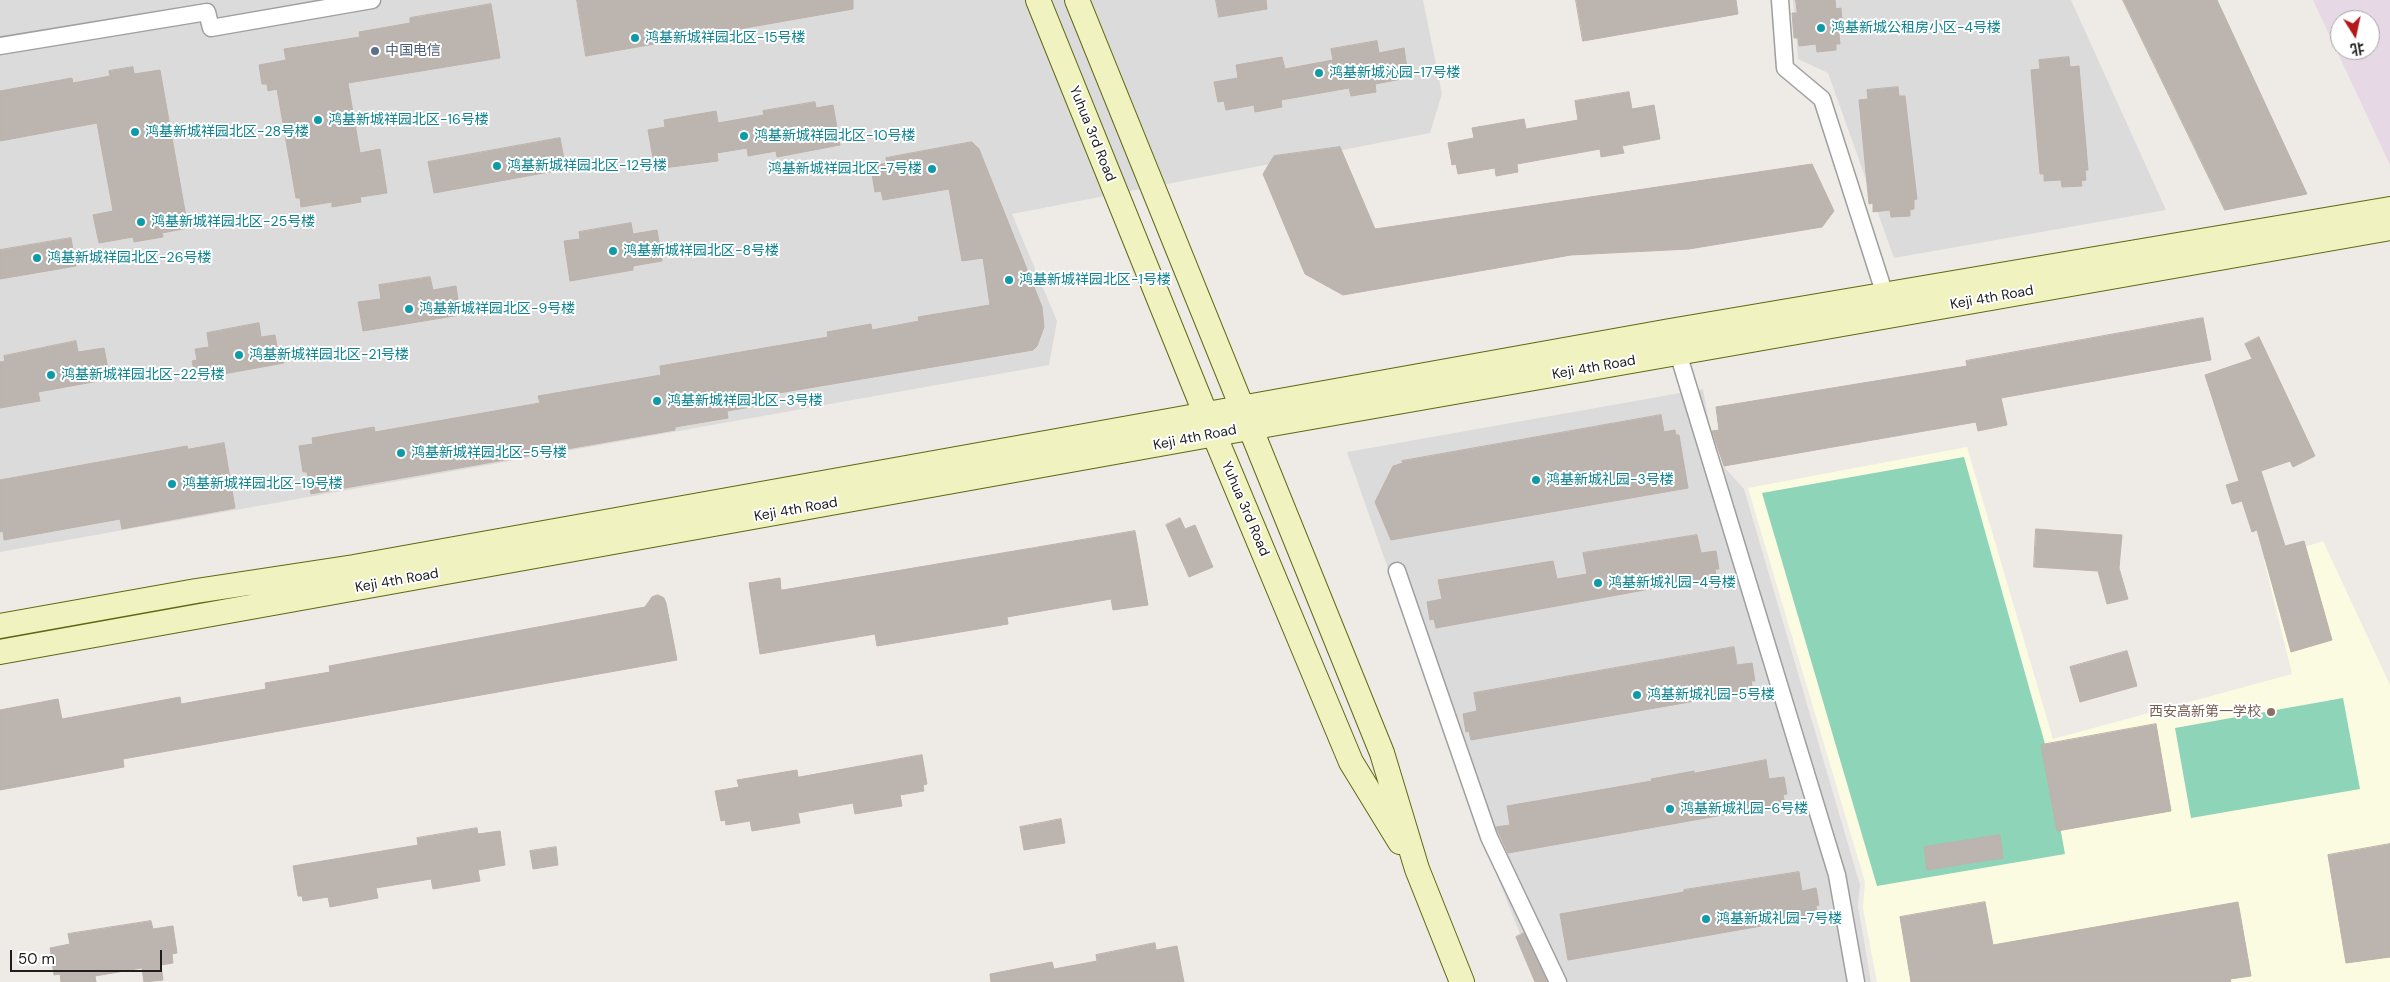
<!DOCTYPE html>
<meta charset="utf-8">
<style>
body{margin:0}
#map{position:relative;width:2390px;height:982px;overflow:hidden;background:#eeebe6;font-family:"DM Sans","Noto Sans SC",sans-serif}
canvas{display:block}
.north{position:absolute;left:2330px;top:10px;width:50px;height:50px;box-sizing:border-box;background:#fff;border:1px solid #a5a5a5;border-radius:50%;rotate:170deg;font-size:14px;font-weight:700;line-height:20px;text-align:center;color:#1e1e1e}
.north::after{content:'';display:block;margin:auto;width:18px;height:22px;background:#b51819;clip-path:polygon(50% 0,100% 100%,50% 72%,0 100%)}
.scale{position:absolute;left:10px;top:950px;width:152px;height:22px;box-sizing:border-box;border:2px solid #1e1e1e;border-top:0;padding-left:6px;font-size:15px;line-height:18px;white-space:nowrap;color:#1e1e1e;-webkit-text-stroke:4px #fff;paint-order:stroke}
</style>
<div id="map">
<canvas width="2390" height="982"></canvas>
<div class="north">北</div>
<div class="scale">50 m</div>
</div>
<script>
const context = document.querySelector('canvas').getContext('2d');
context.lineJoin = 'round';
function fill(path, color) { context.fillStyle = color; context.fill(path, 'evenodd'); }
function trace(path, color, width, dash) { context.strokeStyle = color; context.lineWidth = width; context.lineCap = dash ? 'butt' : 'round'; context.setLineDash(dash || []); context.stroke(path); }
function drawText(font, color, halo, rows, align = 'center') {
  context.font = font + ' "DM Sans","Noto Sans SC",sans-serif'; context.lineWidth = 4; context.setLineDash([]); context.textBaseline = 'middle'; context.strokeStyle = halo; context.fillStyle = color; for (const [text, x, y, turn = 0] of rows) {
    context.save(); context.translate(x, y); context.rotate((+turn || 0) * Math.PI / 180); context.textAlign = isNaN(turn) ? turn : align; if (halo) context.strokeText(text, 0, 0); context.fillText(text, 0, 0); context.restore();
  }
}
fill(new Path2D(`
 M0,0H1423L1442,94L1430,133L1012,214L1057,321L1049,365L0,552Z
 M1793,0H2071L2166,210L1894,258L1828,73L1798,59Z
 M1703,389L1715,457L1744,489L1860,885L1858,906L1871,982H1539L1486,848L1347,452Z`), '#dcdbdb');
fill(new Path2D(`
 M2313,0H2390V165ZM2340,20H2370V50H2340Z`), '#e6d8e4');
fill(new Path2D(`
 M1967,447L2053,739L2292,674L2264,560L2323,541L2390,685V982H1877L1863,908L1865,882L1748,488Z`), '#fbfbe2');
fill(new Path2D(`
 M1964,457L2045,744L2065,854L1877,886L1762,493Z
 M2343,698L2360,789L2191,818L2175,728Z`), '#8dd4b8');
const building = new Path2D(`
 M577,0H853V9L586,56Z
 M1216,0H1266L1267,9L1219,17Z
 M1576,0H1736L1738,14L1583,41Z
 M1796,0H1835L1836,9L1841,8L1843,34H1839L1840,44H1836V50L1817,52L1816,44L1799,46L1798,38H1794L1792,13H1797Z
 M2123,0H2217L2307,194L2225,210Z
 M491,4L500,58L348,83L360,153L380,149L387,193L360,197L361,202L332,207V202L301,207L300,198H296L277,89L268,91L267,84H262L259,65L286,60L284,49L360,37L359,32L410,23V18Z
 M1377,41L1379,53L1404,48L1407,68L1400,69L1402,79L1375,84L1376,92L1351,96L1349,88L1281,100L1282,107L1255,112L1254,105L1226,110L1224,101L1218,102L1214,82L1238,78L1236,65L1282,57L1285,69L1333,60L1331,49Z
 M2069,57L2070,67L2079,66L2088,170H2085L2086,180L2081,181L2082,186L2062,187L2061,180L2044,181V174H2040L2031,70L2040,69L2039,60Z
 M133,67L134,74L160,70L188,228L162,233L163,237L134,242L133,237L99,243L93,215L113,211L97,123L0,141V91L72,78L73,83L110,76L109,71Z
 M1898,87L1899,96H1905L1917,199L1914,200V209L1910,210V216L1891,217L1890,210L1873,212V203L1869,204L1859,100L1868,99L1867,90Z
 M1629,92L1632,109L1654,105L1660,139L1622,146L1624,153L1601,157L1600,149L1517,164L1518,172L1496,176L1495,168L1458,174L1456,164L1452,165L1448,143L1474,138L1472,128L1524,119L1526,129L1578,120L1575,101Z
 M815,102L816,108L833,105L840,145L777,157L776,151L748,156L747,148L717,153L718,161L655,169L648,130L665,127L664,120L716,111L718,123L764,115L763,111Z
 M560,138L566,169L434,193L428,162Z
 M972,142L979,149L1042,307L1044,327L1037,346L1033,350L773,394L774,403L727,411L728,418L675,427V430L311,494L307,472H303L299,446L313,444L312,438L374,427L375,432L540,403L538,396L661,375L660,366L828,337L827,332L871,324L872,330L919,321L918,317L990,305L983,258L962,261L949,189L883,200L881,191L875,192L872,174L877,173L876,165L887,163L886,158Z
 M1340,147L1375,229L1812,164L1834,211L1822,227L1689,249L1571,255L1343,295L1305,274L1263,174L1274,156Z
 M631,223L633,234L657,230L662,261L633,266V270L570,281L564,241L580,239L579,232Z
 M71,238L76,266L0,279V250Z
 M430,277L433,290L456,286L460,315L363,331L358,302L381,299L379,285Z
 M2203,318L2211,360L2001,398L2007,425L1978,431L1976,422L1724,466L1712,431L1719,430L1716,407L1967,366L1966,361Z
 M259,323L261,337L275,335L277,347L281,346L284,363L196,379L192,361L197,360L195,349L209,347L207,333Z
 M2259,337L2315,456L2293,467L2290,461L2261,471L2285,546L2304,541L2332,640L2291,652L2257,530L2252,532L2242,501L2232,504L2226,485L2239,481L2205,375L2252,359L2245,344Z
 M76,341L78,352L104,348L108,369L102,370L104,380L38,392L40,401L0,408V362L5,361L4,356Z
 M1661,415L1664,432L1675,430L1676,435H1679L1688,488L1391,540L1375,502L1393,466L1403,463L1402,461Z
 M224,443L235,508L122,529L120,519L4,540L3,531L0,532V480L187,446L188,449Z
 M1180,518L1185,529L1195,525L1213,567L1189,577L1166,525Z
 M2036,529L2122,535L2119,568L2128,599L2107,604L2098,571L2034,567Z
 M1135,531L1148,605L1113,610L1111,599L1007,617L1008,624L877,646L875,634L760,654L749,583L780,578L781,590Z
 M1697,535L1701,553L1716,551L1719,569H1715L1716,577L1436,628L1434,619L1430,620L1427,602L1442,599L1438,580L1553,561L1557,579L1587,574L1583,553Z
 M658,595L664,598L666,603L677,660L123,759L124,767L0,790V710L58,699L62,719L180,697L181,704L209,699L266,689L265,683L330,672L329,666L645,607L652,597Z
 M1734,647L1737,665L1752,663L1755,681H1751L1753,691L1471,740L1469,731L1466,732L1463,714L1477,711L1474,693Z
 M2127,651L2137,686L2080,702L2070,667Z
 M2156,724L2171,811L2057,831L2041,745Z
 M922,755L927,784L923,785L924,791L900,795L902,806L855,814L853,803L798,813L800,823L752,831L750,821L726,825L725,820L721,821L715,791L739,787L737,780L797,770L798,777Z
 M1766,760L1769,779L1784,777L1787,794L1783,795L1785,804L1508,853L1496,827L1510,825L1507,806L1652,781L1651,779L1694,771V773Z
 M1061,819L1065,843L1024,850L1020,827Z
 M477,828L478,834L500,831L505,865L478,870L480,881L433,889L431,879L400,884L376,888L378,898L330,907L328,897L303,901L302,896H298L293,866L418,845L417,838Z
 M2000,835L2003,858L1927,870L1924,847Z
 M2390,844V957L2346,963L2328,855Z
 M556,847L558,865L533,869L530,851Z
 M1799,872L1802,891L1816,888L1819,905L1816,906L1818,916L1568,960L1560,914L1684,892V890Z
 M1985,902L1993,945L2238,902L2251,976L2230,979L2231,982H1911L1900,917Z
 M151,921L153,929L173,926L177,953L172,954L173,963L161,965L163,980L144,982L142,968L95,976L96,982H61L60,974L54,975L50,948L70,944L68,934Z
 M1524,933L1547,982H1535L1516,937Z
 M1155,943L1156,950L1177,946L1184,982H991L990,974L1052,962L1054,969L1097,961L1096,955Z`);
fill(building, '#bbb4af');
trace(building, '#beb3aa', 1);
const street = new Path2D(`
 M1780,0L1785,68L1822,99L1885,295
 M0,46L207,12L211,28L372,0
 M1678,353L1837,875L1856,982
 M1397,571L1489,837L1558,982`);
const secondary = new Path2D(`
 M1038,0L1206,415L1351,762L1400,842
 M1077,0L1382,753L1417,869L1462,982
 M0,626L196,591L354,567L1670,331L2390,209
 M0,652L1249,428L2390,228`);
trace(street, '#9f9f9f', 19);
trace(secondary, '#606912', 26);
trace(street, '#fff', 16);
trace(secondary, '#f0f2c0', 24);
for (const [x, y, r, color] of [
 [1821,28,5,"#0f9aa8"],
 [635,38,5,"#0f9aa8"],
 [375,51,5,"#5c6f8a"],
 [1319,73,5,"#0f9aa8"],
 [318,120,5,"#0f9aa8"],
 [135,132,5,"#0f9aa8"],
 [744,136,5,"#0f9aa8"],
 [497,166,5,"#0f9aa8"],
 [932,169,5,"#0f9aa8"],
 [141,222,5,"#0f9aa8"],
 [613,251,5,"#0f9aa8"],
 [37,258,5,"#0f9aa8"],
 [1009,280,5,"#0f9aa8"],
 [409,309,5,"#0f9aa8"],
 [239,355,5,"#0f9aa8"],
 [51,375,5,"#0f9aa8"],
 [657,401,5,"#0f9aa8"],
 [401,453,5,"#0f9aa8"],
 [1536,480,5,"#0f9aa8"],
 [172,484,5,"#0f9aa8"],
 [1598,583,5,"#0f9aa8"],
 [1637,695,5,"#0f9aa8"],
 [2271,712,5,"#8d6e63"],
 [1670,809,5,"#0f9aa8"],
 [1706,919,5,"#0f9aa8"]
]) { const dot = new Path2D(); dot.arc(x, y, r, 0, 2 * Math.PI); context.fillStyle = color; context.fill(dot); trace(dot, '#fff', 2); }
drawText('14px', '#0d838f', '#fff', [
 ["鸿基新城公租房小区-4号楼",1831,28],
 ["鸿基新城祥园北区-15号楼",645,38],
 ["鸿基新城沁园-17号楼",1329,73],
 ["鸿基新城祥园北区-16号楼",328,120],
 ["鸿基新城祥园北区-28号楼",145,132],
 ["鸿基新城祥园北区-10号楼",754,136],
 ["鸿基新城祥园北区-12号楼",507,166],
 ["鸿基新城祥园北区-7号楼",922,169,"right"],
 ["鸿基新城祥园北区-25号楼",151,222],
 ["鸿基新城祥园北区-8号楼",623,251],
 ["鸿基新城祥园北区-26号楼",47,258],
 ["鸿基新城祥园北区-1号楼",1019,280],
 ["鸿基新城祥园北区-9号楼",419,309],
 ["鸿基新城祥园北区-21号楼",249,355],
 ["鸿基新城祥园北区-22号楼",61,375],
 ["鸿基新城祥园北区-3号楼",667,401],
 ["鸿基新城祥园北区-5号楼",411,453],
 ["鸿基新城礼园-3号楼",1546,480],
 ["鸿基新城祥园北区-19号楼",182,484],
 ["鸿基新城礼园-4号楼",1608,583],
 ["鸿基新城礼园-5号楼",1647,695],
 ["鸿基新城礼园-6号楼",1680,809],
 ["鸿基新城礼园-7号楼",1716,919]
], 'left');
drawText('14px', '#4e5e75', '#fff', [
 ["中国电信",385,51]
], 'left');
drawText('14px', '#1e1e1e', '#fff', [
 ["Yuhua 3rd Road",1092,134,68],
 ["Keji 4th Road",1992,298,-10],
 ["Keji 4th Road",1594,368,-10],
 ["Keji 4th Road",1195,438,-11],
 ["Yuhua 3rd Road",1245,509,67],
 ["Keji 4th Road",796,510,-10],
 ["Keji 4th Road",397,581,-10]
]);
drawText('14px', '#785e54', '#fff', [
 ["西安高新第一学校",2261,712]
], 'right');
</script>
